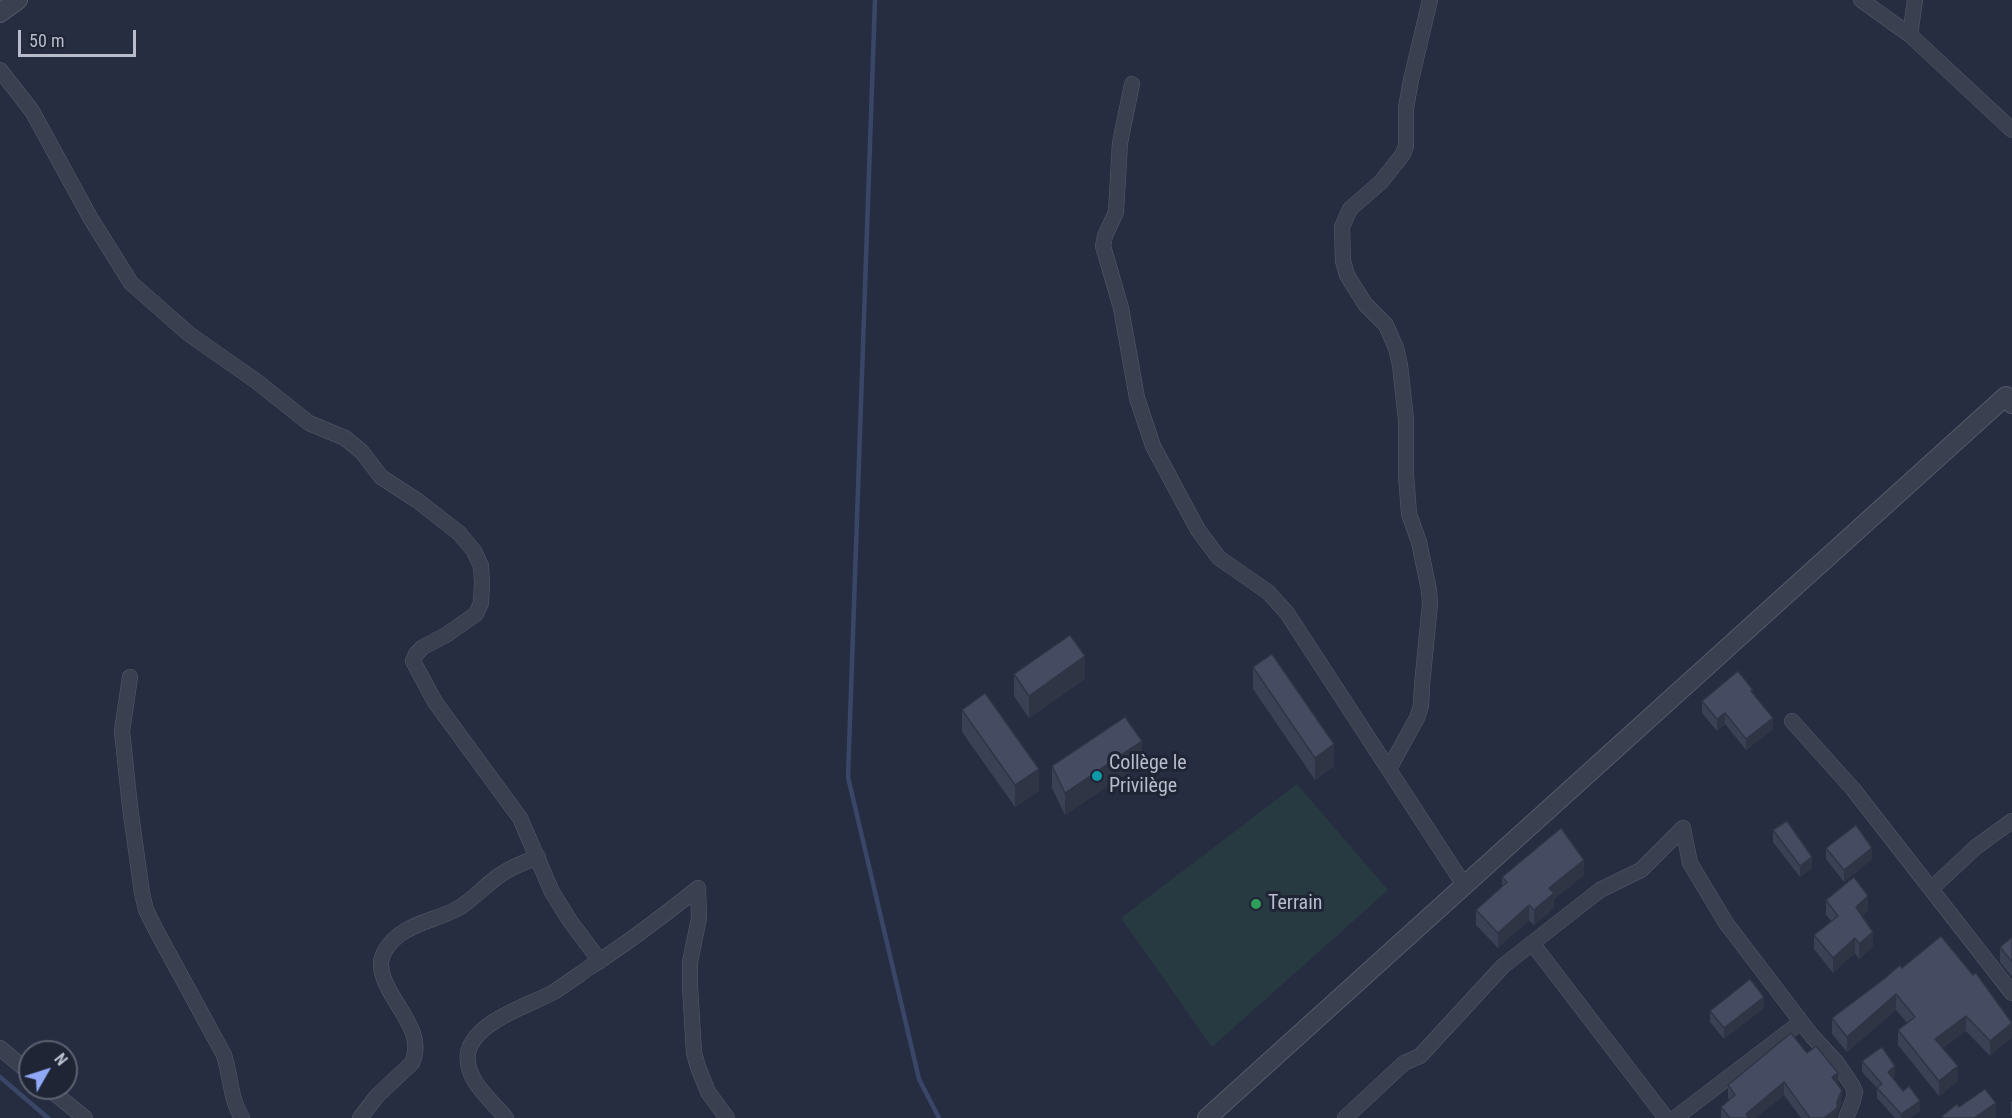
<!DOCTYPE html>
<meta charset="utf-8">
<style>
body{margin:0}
#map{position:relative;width:2012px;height:1118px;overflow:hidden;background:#262d40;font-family:"Roboto Condensed",sans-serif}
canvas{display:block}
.north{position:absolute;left:18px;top:1040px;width:60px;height:60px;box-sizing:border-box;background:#1f2535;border:2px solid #5c6171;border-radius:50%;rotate:51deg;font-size:16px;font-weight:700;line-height:24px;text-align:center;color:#b7bbca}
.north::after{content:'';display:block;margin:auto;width:21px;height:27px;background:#8fa8f7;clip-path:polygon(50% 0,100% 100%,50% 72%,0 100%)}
.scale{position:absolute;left:18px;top:30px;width:118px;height:27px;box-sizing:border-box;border:3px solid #b7bbca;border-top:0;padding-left:8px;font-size:18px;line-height:21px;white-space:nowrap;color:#b7bbca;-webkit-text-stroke:4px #1f2535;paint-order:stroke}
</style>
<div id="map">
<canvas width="2012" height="1118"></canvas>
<div class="north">N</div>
<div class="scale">50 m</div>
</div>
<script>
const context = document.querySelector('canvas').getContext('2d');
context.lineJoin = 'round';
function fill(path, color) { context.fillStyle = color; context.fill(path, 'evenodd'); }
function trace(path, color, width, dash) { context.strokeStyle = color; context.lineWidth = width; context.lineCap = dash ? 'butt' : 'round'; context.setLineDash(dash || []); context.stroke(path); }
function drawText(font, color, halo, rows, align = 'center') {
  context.font = font + ' "Roboto Condensed",sans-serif'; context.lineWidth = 6; context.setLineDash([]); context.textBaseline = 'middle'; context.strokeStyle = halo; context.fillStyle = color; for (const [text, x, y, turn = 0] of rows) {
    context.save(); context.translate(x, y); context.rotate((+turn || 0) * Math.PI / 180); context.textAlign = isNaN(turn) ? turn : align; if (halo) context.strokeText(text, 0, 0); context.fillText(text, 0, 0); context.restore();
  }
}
fill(new Path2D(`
 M1297,784L1388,890L1212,1047L1121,918Z`), '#283a41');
trace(new Path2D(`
 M875,0L848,777L919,1079L939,1118
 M0,1077L48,1118`), '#3a4667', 4.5);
const minor = new Path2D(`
 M1861,0L1910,35L2012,130
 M1910,35L1915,0
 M0,70L32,111L91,219L131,283L189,334L256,381L309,423L345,438L362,452L381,477L418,501L459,533L474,551L481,566L482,583L481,603L476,614L446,635L423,647L416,654L413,661L435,702L520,818L552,892L570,921L600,961
 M1132,84L1120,143L1116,212L1105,236L1103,246L1121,308L1137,398L1153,446L1198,530L1219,558L1268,592L1287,613L1464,885
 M130,677L122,731L130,807L142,893L146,910L156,930L224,1055C231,1077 230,1098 242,1118
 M1792,721L1853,789L2012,993
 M1389,769L1417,718L1421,706L1422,685L1430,604L1429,590L1419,542L1409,514L1406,474V420L1400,365L1396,348L1386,325L1365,304L1347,275L1343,261L1342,227L1350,209L1381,182L1403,154L1406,146V108L1411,80L1430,0
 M1683,828L1690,863L1726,923L1812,1036L1837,1063L1852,1085L1855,1092L1853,1101L1846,1118
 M698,888L699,918L690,962V986L694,1053L698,1067L708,1092L727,1118
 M1931,889L1976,847L2012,821
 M1532,943L1666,1118
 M0,1048L30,1073
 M48,1088L85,1118
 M360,1118L377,1096L412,1063C428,1028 384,1000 381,966C380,954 390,942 399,935C416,922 438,919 457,909C473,900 485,885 500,875C511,867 525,862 538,857
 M506,1118C491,1100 464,1079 468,1053C474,1022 527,1006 552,993C565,985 577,976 590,967C628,943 663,916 698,888
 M1345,1118L1404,1063L1420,1056L1503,966L1600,890L1641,870L1683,828
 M1675,1118L1801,1022`);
const tertiary = new Path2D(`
 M0,13L18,0
 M1207,1118L2006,396L2012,404`);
trace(minor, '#555b6a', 16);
trace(tertiary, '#555b6a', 20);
trace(minor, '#3a4050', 15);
trace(tertiary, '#3a4050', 18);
fill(new Path2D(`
 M1253,667L1334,766L1315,780L1253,689Z
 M1014,674L1085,679L1029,718L1014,696Z
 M1753,693L1773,729L1746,750L1725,724L1717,731L1702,713V701Z
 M962,710L1039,791L1015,807L962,732Z
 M1142,763L1065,815L1052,788V766Z
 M1773,830L1812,868L1800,877L1773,842Z
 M1826,848L1872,859L1844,882L1826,859Z
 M1584,875L1554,899V908L1534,925L1529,920L1498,948L1476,925V910L1502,886V877Z
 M1826,900L1868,910L1862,916L1873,946L1859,959L1855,953L1833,973L1814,949V935L1831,921L1826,915Z
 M2012,937V977L2000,962V947Z
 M1902,968L1973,975L2012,1022L1990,1056L1966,1031L1943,1048L1958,1081L1939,1096L1898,1045V1030L1907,1023L1896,1010L1847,1052L1832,1034V1018Z
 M1764,1008L1724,1039L1710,1022V1011Z
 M1807,1053L1838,1085L1842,1102L1837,1114V1118H1801L1784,1095L1756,1118H1721V1107L1729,1100L1728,1098V1085Z
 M1862,1061L1895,1076L1893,1078L1920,1111L1910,1118H1895L1877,1098V1088L1862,1072Z
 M2012,1101V1116L2011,1114V1102Z`), '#3b4154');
fill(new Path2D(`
 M1085,656V679L1029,718V696Z
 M1725,713V724L1717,731V719Z
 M1773,718V729L1746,750V739Z
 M1142,741V763L1065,815V793Z
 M1334,744V766L1315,780V758Z
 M1039,769V791L1015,807V785Z
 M1872,848V859L1844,882V870Z
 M1812,857V868L1800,877V866Z
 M1584,860V875L1554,899V908L1534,925V910L1549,888Z
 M1868,896V910L1856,922V907Z
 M1529,905V920L1498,948V933Z
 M1873,932V946L1859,959V944Z
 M1855,938V953L1833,973V958Z
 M1896,994V1010L1847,1052V1037Z
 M1764,997V1008L1724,1039V1028Z
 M1966,1016V1031L1935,1054V1039Z
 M2012,1023V1038L1990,1056V1041Z
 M1895,1066V1076L1888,1082V1072Z
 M1958,1066V1081L1939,1096V1081Z
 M1838,1073V1085L1832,1077Z
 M1784,1082V1095L1756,1118H1746V1114Z
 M1842,1090V1102L1837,1114V1118H1824L1837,1102Z
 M1920,1101V1111L1910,1118H1901V1114Z
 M1996,1103V1118H1974Z`), '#303545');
const building = new Path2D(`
 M1070,635L1085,656L1029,696L1014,674Z
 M1272,654L1334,744L1315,758L1253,667Z
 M1738,671L1753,690L1751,691L1773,718L1746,739L1725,713L1717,719L1702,701Z
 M985,693L1039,769L1015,785L962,710Z
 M1125,717L1142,741L1065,793L1052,766Z
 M1787,821L1812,857L1800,866L1773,830Z
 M1856,825L1872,848L1844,870L1826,848Z
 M1561,828L1584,860L1549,888L1554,893L1534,910L1529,905L1498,933L1476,910L1507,882L1502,877Z
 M1854,877L1868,896L1856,907L1873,932L1859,944L1855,938L1833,958L1814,935L1838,916L1826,900Z
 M1941,936L1973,975L1976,973L2012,1023L1990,1041L1966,1016L1935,1039L1958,1066L1939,1081L1898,1030L1915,1017L1896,994L1847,1037L1832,1018L1884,979L1900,965L1902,968Z
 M2012,937V962L2000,947Z
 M1750,979L1764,997L1724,1028L1710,1011Z
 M1791,1033L1807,1053L1816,1046L1838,1073L1832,1077L1842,1090L1837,1102V1108L1824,1118H1810L1784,1082L1746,1114L1749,1118H1730L1721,1107L1735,1095L1728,1085Z
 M1882,1047L1895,1066L1888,1072L1903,1091L1909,1086L1920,1101L1901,1114L1877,1088L1882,1084L1862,1061Z
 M1985,1089L1996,1103L1974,1118H1943L1942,1116L1957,1104L1959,1107Z`);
fill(building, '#454c62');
trace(building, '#303545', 1.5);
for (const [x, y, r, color] of [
 [1097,776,6,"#0f9aa8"],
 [1256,904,6,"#2e9e5b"]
]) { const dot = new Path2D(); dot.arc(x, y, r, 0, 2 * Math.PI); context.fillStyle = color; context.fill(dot); trace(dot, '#1f2535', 2); }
drawText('20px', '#b7bbca', '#1f2535', [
 ["Collège le",1109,764],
 ["Privilège",1109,787],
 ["Terrain",1268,904]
], 'left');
</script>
